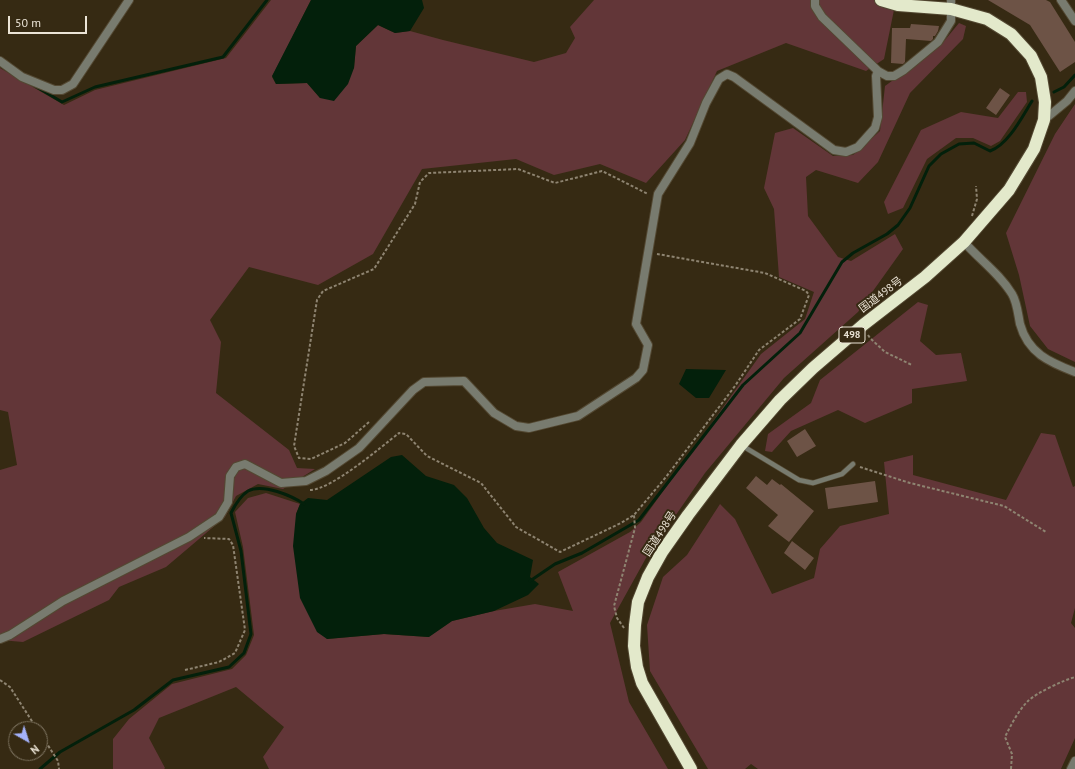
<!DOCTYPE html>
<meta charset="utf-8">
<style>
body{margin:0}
#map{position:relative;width:1075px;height:769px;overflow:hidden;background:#362a13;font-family:"PT Sans",sans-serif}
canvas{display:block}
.north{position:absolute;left:8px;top:721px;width:40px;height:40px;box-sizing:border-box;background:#362a13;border:1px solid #7e7461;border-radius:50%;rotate:141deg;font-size:11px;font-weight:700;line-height:16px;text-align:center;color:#ebe4d6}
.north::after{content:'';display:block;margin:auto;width:14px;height:18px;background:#a4b2fc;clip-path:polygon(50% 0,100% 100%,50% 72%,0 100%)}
.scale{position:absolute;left:8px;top:16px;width:79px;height:18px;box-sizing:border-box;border:2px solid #ebe4d6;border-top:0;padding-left:5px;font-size:12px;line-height:14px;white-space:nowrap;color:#ebe4d6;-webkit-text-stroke:3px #362a13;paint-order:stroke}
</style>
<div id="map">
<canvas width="1075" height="769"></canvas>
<div class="north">N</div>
<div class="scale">50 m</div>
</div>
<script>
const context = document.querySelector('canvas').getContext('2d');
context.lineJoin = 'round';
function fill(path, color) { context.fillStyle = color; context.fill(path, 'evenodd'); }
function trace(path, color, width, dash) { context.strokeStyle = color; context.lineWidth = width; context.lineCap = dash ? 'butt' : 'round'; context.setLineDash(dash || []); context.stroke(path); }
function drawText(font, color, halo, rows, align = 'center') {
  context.font = font + ' "PT Sans","Noto Sans JP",sans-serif'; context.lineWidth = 4; context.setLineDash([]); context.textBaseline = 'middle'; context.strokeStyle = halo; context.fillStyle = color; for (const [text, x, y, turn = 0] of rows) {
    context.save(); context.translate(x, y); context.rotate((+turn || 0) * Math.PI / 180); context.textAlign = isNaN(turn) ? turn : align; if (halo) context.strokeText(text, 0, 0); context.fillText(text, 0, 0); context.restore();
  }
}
fill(new Path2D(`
 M271,0H311L272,77L276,84L307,83L320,98L354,68L356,46L378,25L395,33L410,31L443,40L534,62L566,53L575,38L570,27L594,0H896L884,59L866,71L786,43L717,71L685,140L646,183L600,164L554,175L516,159L422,169L373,254L318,285L249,267L210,320L221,342L216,393L289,450L297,468L315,469L283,489L258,484L236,496L225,517L166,567L119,587L109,600L23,642L0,640V470L17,465L8,412L0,410V68L64,105L95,90L226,58Z
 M959,23L966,26L963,39L910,93L878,162L858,183L816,170L806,177L808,216L838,257L851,261L895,234L903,249L858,312L784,378L705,473L646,558L610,623L629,702L668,769H269L263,757L284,727L236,687L159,718L149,738L165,768L164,769H113V739L129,719L172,684L232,669L246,655L254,635L243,547L235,512L248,498L266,493L300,504L296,514L327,639L384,634L428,637L452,621L494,611L535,604L573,611L558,572L630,532L641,522L761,354L805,319L814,292L779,277L774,209L764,188L775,133L793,128L833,156L853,155L880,131L885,86L940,46Z
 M1018,92H1026L1027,102L1000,141L991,146L973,138H956L927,159L903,208L888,214L884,202L921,130L961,112L998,118Z
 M1075,104V362L1048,349L1030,326L1019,275L1006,233L1055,134Z
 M918,302L928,305L920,341L936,355L961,353L967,381L912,389V403L865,423L838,410L791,431L772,452L765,451L768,434L811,403L820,380Z
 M1041,433L1055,435L1073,487L1075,486V608L1071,623L1075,628V738L1061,769H758L751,764L745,769H708L650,671L647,625L663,577L687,555L720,504L735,519L772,594L814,578L820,549L840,526L889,514L884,462L913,455V475L1006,500Z`), '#623638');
fill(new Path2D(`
 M311,0H422L424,8L410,31L395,33L378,25L356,46L354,68L348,84L334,101L320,98L307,83L276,84L272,76Z
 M686,369L726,370L709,398H696L679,384Z
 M402,455L426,476L454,485L467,498L484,528L497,543L533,560L530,577L539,584L528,595L494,611L452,621L429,637L384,634L327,639L317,632L300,598L293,546L296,514L300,504L308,498L327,500L391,457Z`), '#03200b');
trace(new Path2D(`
 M35,86L62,102L95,87L223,57L267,0
 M1054,92L1064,87L1075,75
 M530,581L555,564L582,553L639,520L743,385L800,333L842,262L853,253L887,234L898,225L910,208L929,166L941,154L959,144L974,143L990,151C1008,145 1022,117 1032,101
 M40,769L60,752L134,710L173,680L229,667L244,653L251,634L241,551L231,513C235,505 240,496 248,491C263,483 292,496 304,504`), '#03200b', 3);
fill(new Path2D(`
 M988,0H1046L1050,2L1075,42V62L1060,72L1030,25Z
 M911,24L939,26L938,31L935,36H933V39L931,41L906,39L905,62L903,64L891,63L892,28H910Z
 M1000,88L1010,95L996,115L986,108Z
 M805,429L816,446L797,457L787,441Z
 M756,476L767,485L772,479L780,485L781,484L814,511L789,542L768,526L778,515L746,488Z
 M875,481L878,502L828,509L825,488Z
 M792,541L814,558L805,570L784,553Z`), '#6d5346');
const lane = new Path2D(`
 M741,445L799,480L813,483L842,474L853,464`);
const street = new Path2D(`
 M815,0V6L822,17L878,71L887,76H894L904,70L938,42L951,21V0
 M1061,0L1075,21
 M0,61L22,77L54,90H62L73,84L129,0
 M1044,120L1067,101L1075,91
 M964,242C980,260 1000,274 1012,294C1017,302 1018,314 1020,324C1028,353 1049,362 1075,372
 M0,639L10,635L63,601L189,537L219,517L228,502L230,476L236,467L245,464L281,483L306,481L326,471L359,448L413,390L424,382L464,381L494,413L516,426L529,428L578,416L636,378L643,370L648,345L636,324L658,194L690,143L706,103L719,79L727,74L734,77L834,150L846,152L858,147L875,128L878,117L876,76L878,71
 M1071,769L1075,761`);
const highway = new Path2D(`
 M691,769L642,683L637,667L634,646L635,625L638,602L648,577L662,552L688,515L741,445L780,400L813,368L863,325L925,277L964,242L1009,190L1034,149L1044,120L1045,102L1041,77L1031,56L1011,34L987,19L951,9L898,5L881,0`);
trace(lane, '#534832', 6);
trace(street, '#534832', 10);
trace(highway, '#534832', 14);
trace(new Path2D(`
 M972,216L977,199L976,186
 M868,335L870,338L885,352L912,365
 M369,422L345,443L311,459L299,458L294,446L317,300L323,291L374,269L415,204L420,182L429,173L518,169L555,183L602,171L648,194
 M860,467L910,483L1004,506L1046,532
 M310,490C331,490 381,447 399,433L406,434L427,456L481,483L516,527L560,552L621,523L634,515L666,477L735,386L759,350L800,319L809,295L806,291L765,273L657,254
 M624,628L617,618L614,606L635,528L634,515
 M185,670L219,662L235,653L245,630L233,545L229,539L204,538
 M0,680L10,687L37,729
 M40,733L58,761L59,769
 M1011,769L1012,754L1005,737C1011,725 1018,711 1028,701C1036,693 1064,680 1075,677`), '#8e8471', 2, [3, 2]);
trace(lane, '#787b6f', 4.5);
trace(street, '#787b6f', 8);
trace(highway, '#e3e9cb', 12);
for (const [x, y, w] of [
 [852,335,26]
]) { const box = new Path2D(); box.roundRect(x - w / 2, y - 8, w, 16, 3); context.fillStyle = '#362a13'; context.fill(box); trace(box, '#ebe4d6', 1); }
drawText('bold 10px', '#ebe4d6', null, [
 ["498",852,335]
]);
drawText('11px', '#ebe4d6', '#362a13', [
 ["国道498号",881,295,-37],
 ["国道498号",660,534,-57]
]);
</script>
